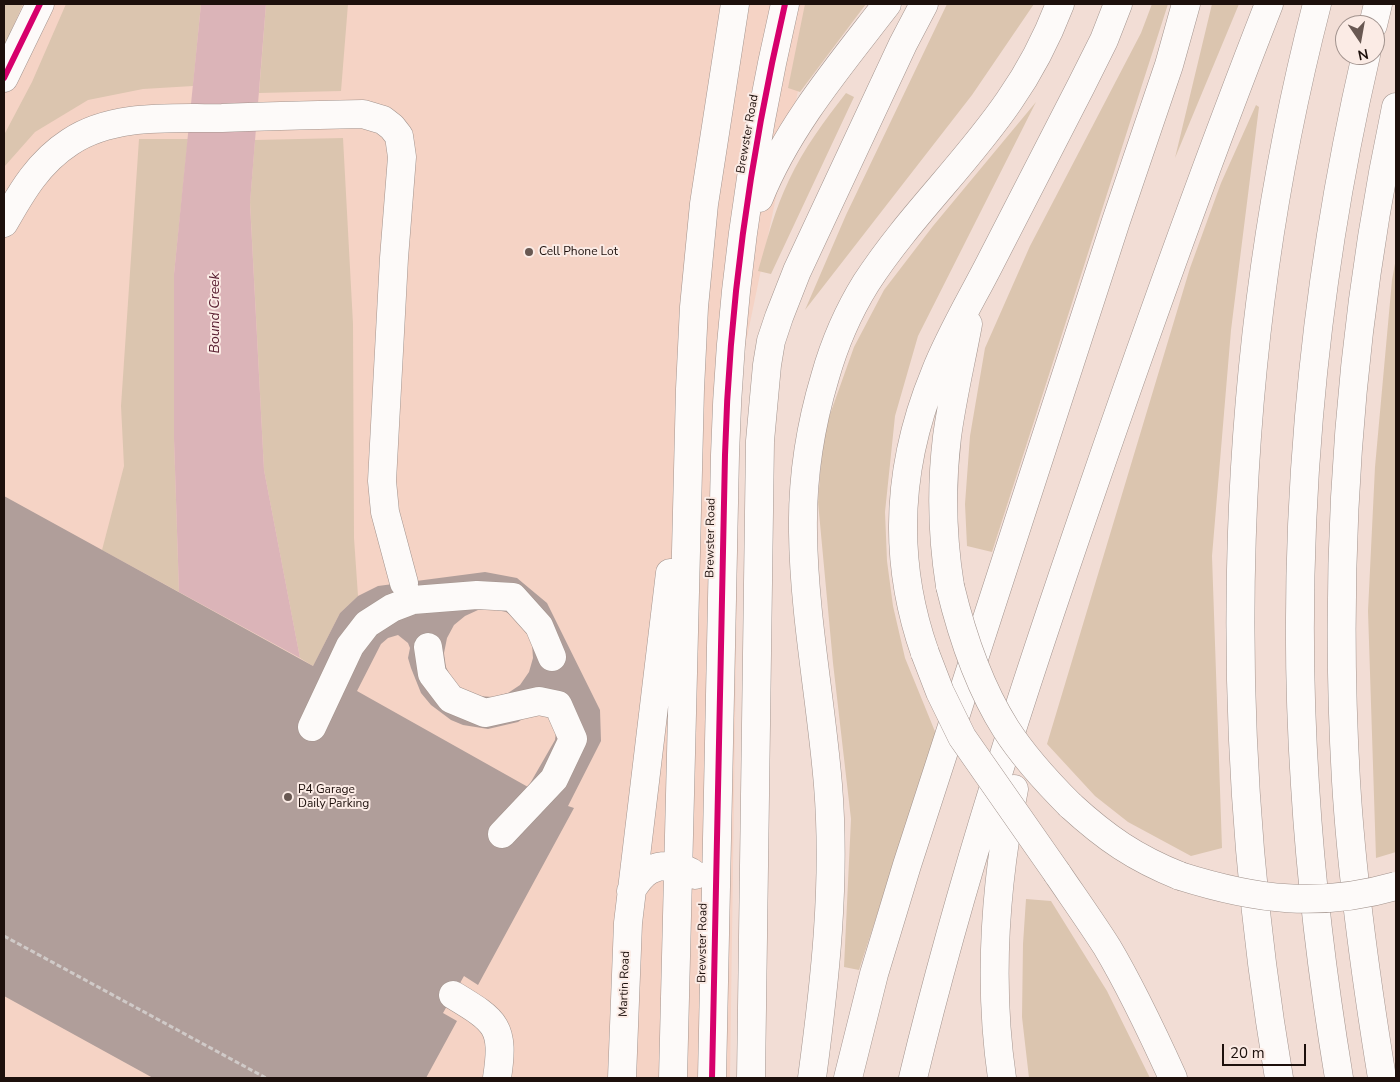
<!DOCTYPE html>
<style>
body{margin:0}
#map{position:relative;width:1400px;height:1082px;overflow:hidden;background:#f2ddd5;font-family:"Nunito Sans",sans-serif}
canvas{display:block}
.frame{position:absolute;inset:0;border:5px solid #1d100c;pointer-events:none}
.north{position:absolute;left:1335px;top:15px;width:50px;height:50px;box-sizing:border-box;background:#fbebe5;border:1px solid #a2938e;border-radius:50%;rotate:168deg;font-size:14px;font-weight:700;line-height:20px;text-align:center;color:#1d100c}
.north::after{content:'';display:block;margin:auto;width:18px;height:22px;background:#685852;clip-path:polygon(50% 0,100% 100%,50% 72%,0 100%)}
.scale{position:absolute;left:1222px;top:1044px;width:84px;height:22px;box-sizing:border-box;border:2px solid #1d100c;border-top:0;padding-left:6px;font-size:15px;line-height:18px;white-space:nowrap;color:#1d100c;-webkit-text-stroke:4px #fbebe5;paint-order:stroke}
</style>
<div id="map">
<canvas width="1400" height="1082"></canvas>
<div class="frame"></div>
<div class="north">N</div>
<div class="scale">20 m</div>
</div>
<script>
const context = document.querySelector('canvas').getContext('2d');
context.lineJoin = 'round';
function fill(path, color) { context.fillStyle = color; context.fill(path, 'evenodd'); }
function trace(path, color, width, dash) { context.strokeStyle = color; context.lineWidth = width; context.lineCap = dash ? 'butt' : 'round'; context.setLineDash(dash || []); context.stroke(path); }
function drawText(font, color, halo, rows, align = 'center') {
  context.font = font + ' "Nunito Sans",sans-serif'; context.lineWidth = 4; context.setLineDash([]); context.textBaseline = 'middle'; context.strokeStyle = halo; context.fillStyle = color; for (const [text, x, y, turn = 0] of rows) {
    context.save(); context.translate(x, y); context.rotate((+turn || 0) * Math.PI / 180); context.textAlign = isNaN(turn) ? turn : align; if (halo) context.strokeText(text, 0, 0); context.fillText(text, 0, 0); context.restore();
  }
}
fill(new Path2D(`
 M4,4H816L740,371L730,1078H4Z`), '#f5d3c5');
fill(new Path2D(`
 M4,4H23L4,47Z
 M66,4H201L193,86L143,89L88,100L35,132L4,167V135L32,82Z
 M266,4H348L341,91L259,93Z
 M805,4H866L800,92L788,88Z
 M947,4H1034L972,95L805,310L846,215Z
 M1152,4H1168L992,552L967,546L965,504L970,436L985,348L1030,246L1141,33Z
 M1212,4H1239L1175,158Z
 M846,93L854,97L771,274L758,271C767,240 775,209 789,180C804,148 825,120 846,93Z
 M1036,102L918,336L895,416L885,512L887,561L893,606L905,658L936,734L859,970L844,967L851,819L833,663L818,502L823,434L854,347L884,290L933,226Z
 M1256,105L1259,107L1231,330L1212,556L1222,848L1191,856L1128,822L1095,796L1047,744L1190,268L1221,183Z
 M343,138L353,324L354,538L358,596L340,613L313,666L300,658L264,470L250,202L255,140Z
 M139,139H188L174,274V439L179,592L102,550L124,466L121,406Z
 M1396,258V852L1376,858L1368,611L1375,467L1392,280Z
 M1026,899L1051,901L1107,991L1150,1078H1029L1022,1017L1023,944Z`), '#dbc5af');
fill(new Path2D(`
 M201,4H266L250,203L264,470L300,658L179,592L174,439V274Z`), '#dbb4b8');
fill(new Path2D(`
 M4,496L313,666L340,613L358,596L378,586L485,572L517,578L547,603L600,710L601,741L568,806L574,808L478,985L464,976L443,1013L457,1021L426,1078H153L4,996ZM492,609L506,612L518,620L527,631L532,644L533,658L529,672L520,685L508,693L493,697L478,696L464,691L453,681L446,667L444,653L447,638L454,625L465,616L478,610ZM398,635L408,643L410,648L408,658L411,668L421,693L431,705L451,720L463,725L488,729L518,722L527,716L542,713L550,718L556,732L555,740L528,787L357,691L381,644L388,638Z`), '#b09e9a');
const minor = new Path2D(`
 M4,78L40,4
 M759,198C788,126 840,65 887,4
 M4,223C22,191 39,162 70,142C114,113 172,119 222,118C269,116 316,115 363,114L383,120L392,127L399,136L402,157L394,258L382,481L385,512L404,583
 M428,647L432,674L451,699L485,713L539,701L558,705L573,739L554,779L502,834
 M312,727L350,646L367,624L392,608L413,600L477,595L513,597L539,626L552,657
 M631,891C636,883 642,874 650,870C664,863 683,866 695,875
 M453,995C496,1021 505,1026 497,1078
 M622,1078L628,923L670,573
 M673,1078L690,389L694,307L704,204L735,4
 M712,1078L725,455C729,304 751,151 785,4`);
const highway = new Path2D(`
 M1373,25L1378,4
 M950,586C942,536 941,487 947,437C952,399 961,362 968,324
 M925,653C892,559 897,465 935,373C949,337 971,300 989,265C1020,205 1050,146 1081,86L1104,40L1118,4
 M1070,805C1106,838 1135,858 1180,876
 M1057,873C1074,898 1091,922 1107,947C1132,989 1153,1034 1173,1078
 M751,1078L760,441L767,365L771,341L779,317L797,271L903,44L924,4
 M812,1078C825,981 836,883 828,785C821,700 804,616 803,532C802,480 810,427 825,377C834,345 848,312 866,283C908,218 966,164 1009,101C1030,71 1047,38 1060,4
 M848,1078L874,974L907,865L1116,221L1169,65L1186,4
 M913,1078C961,879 1025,684 1092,490C1148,327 1206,165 1269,4
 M1002,1078C988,982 995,884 1014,789
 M1279,1078C1219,723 1227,353 1317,4
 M1339,1078C1323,981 1311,884 1305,785C1289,541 1311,293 1366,55
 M1382,1078C1366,980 1352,881 1346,781C1333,555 1349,329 1396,107`);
trace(minor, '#a3948e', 29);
trace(highway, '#a3948e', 29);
trace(new Path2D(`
 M4,936L266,1078`), '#d0cac8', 3, [5, 2.5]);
trace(minor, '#fdfaf9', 28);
trace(highway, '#fdfaf9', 28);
const highwayBridge = new Path2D(`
 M950,586C962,636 978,685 1006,729C1024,757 1047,782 1070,805
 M925,653L940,692L962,737L1057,873
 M1180,876C1256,900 1319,908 1396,886`);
trace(highwayBridge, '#a3948e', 29, []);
trace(highwayBridge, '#fdfaf9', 28);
trace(new Path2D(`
 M4,78L40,4
 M712,1078L725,455C729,304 751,151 785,4`), '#d6006c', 6);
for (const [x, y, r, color] of [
 [529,252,5,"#685852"],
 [288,797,5,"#685852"]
]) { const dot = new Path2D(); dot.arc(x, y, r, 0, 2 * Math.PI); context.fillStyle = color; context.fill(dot); trace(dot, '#fbebe5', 2); }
drawText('12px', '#1d100c', '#fbebe5', [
 ["Brewster Road",748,134,-80],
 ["Brewster Road",711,538,-89],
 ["Brewster Road",703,943,-89],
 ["Martin Road",625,984,-88]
]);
drawText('12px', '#1d100c', '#fbebe5', [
 ["Cell Phone Lot",539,252],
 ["P4 Garage",298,790],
 ["Daily Parking",298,804]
], 'left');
drawText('italic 14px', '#571d2f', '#fbebe5', [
 ["Bound Creek",216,313,-90]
]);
</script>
